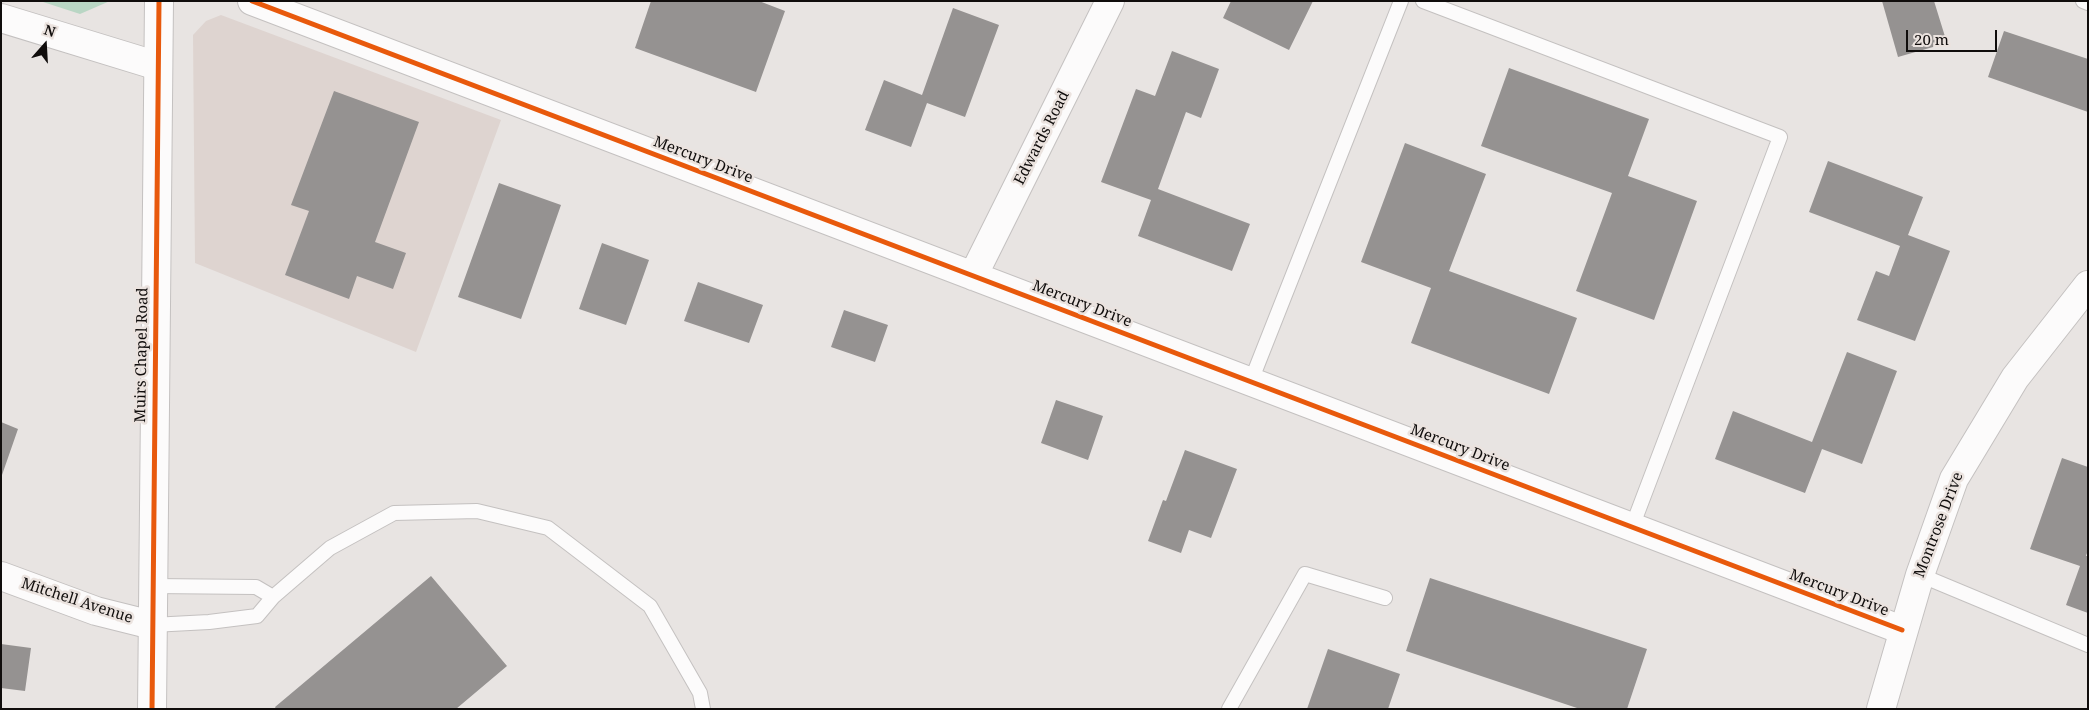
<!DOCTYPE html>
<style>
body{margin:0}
#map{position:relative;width:2089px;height:710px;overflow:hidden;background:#e8e4e2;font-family:"Noto Serif",serif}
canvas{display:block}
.frame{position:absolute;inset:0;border:2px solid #100d0c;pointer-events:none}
.north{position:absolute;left:20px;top:20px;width:50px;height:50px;-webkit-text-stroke:4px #ebe3df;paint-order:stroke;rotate:19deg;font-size:14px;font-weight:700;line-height:20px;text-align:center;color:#100d0c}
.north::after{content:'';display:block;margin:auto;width:18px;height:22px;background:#100d0c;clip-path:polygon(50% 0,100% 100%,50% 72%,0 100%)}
.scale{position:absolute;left:1906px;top:30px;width:91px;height:22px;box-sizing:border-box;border:2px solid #100d0c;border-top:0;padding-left:6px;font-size:15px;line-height:18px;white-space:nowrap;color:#100d0c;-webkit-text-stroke:4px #ebe3df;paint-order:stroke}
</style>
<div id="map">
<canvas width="2089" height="710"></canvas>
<div class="frame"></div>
<div class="north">N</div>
<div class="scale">20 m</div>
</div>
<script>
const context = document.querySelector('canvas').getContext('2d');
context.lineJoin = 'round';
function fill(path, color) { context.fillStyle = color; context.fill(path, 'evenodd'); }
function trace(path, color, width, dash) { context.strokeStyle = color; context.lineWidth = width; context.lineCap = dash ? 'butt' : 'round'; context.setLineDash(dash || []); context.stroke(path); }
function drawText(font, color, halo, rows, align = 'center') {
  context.font = font + ' "Noto Serif",serif'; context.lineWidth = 5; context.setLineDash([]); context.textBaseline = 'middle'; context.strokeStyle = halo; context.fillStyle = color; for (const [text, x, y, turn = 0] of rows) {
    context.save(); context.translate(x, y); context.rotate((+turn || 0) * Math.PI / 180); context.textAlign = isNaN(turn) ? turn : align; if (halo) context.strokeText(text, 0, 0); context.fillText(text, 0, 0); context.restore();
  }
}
fill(new Path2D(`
 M221,15L501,120L416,352L195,263L193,35L206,21Z`), '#ded4d0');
fill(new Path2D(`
 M40,1H110L80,14Z`), '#b9d6c4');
fill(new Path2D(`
 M651,1H759L785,11L756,92L635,48Z
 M1231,1H1313L1289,50L1223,18Z
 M1882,1H1934L1947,43L1898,57Z
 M953,8L999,25L965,117L927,103L911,147L865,130L884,80L922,95Z
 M2004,31L2088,59V112L1988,77Z
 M1172,51L1219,69L1201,118L1186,112L1158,189L1250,224L1232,271L1138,236L1151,200L1101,182L1136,89L1155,96Z
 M1509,68L1649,119L1628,176L1697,201L1654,320L1576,291L1612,193L1481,146Z
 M334,91L419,122L375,242L406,253L393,289L357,276L349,299L285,275L309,211L291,205Z
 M1405,143L1486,174L1449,271L1577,318L1549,394L1411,343L1431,288L1361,262Z
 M1828,161L1923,197L1908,235L1950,251L1915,341L1857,320L1876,271L1889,276L1900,246L1809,212Z
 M499,183L561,205L521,319L458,297Z
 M602,243L649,260L626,325L579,309Z
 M698,282L763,305L749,343L684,321Z
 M844,310L888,325L875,362L831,347Z
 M1847,352L1897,371L1862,464L1822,449L1805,493L1715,459L1733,411L1812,442Z
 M1056,400L1103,416L1088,460L1041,443Z
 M1,422L18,429L2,475H1Z
 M1185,450L1237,469L1211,538L1189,530L1181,553L1148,541L1163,500L1166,501Z
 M2062,458L2088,467V550L2086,556H2088V613L2066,605L2080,566L2030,549Z
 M431,576L507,666L456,709H276L275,707Z
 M1430,578L1647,649L1627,709H1580L1406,651Z
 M1,644L31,648L25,691L1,688Z
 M1328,649L1400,674L1388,709H1307Z`), '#959291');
const lane = new Path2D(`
 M1423,1L1780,137L1632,527
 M2083,1L2088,3
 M1251,381L1401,1
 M1920,575L2088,645
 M273,597L330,548L394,513L477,511L548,528L650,606L700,693L703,709
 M152,625L209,622L257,616L273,597L256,587L153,586
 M1229,709L1305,574L1385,598`);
const street = new Path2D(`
 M252,1L1902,630
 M1,18L158,66
 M973,276L1110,1
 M1,576L96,611L152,625`);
const secondary = new Path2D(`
 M152,709L159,1
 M1881,709L1920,575L1954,479L2015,378L2088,285`);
trace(lane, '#c4c1c0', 16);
trace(street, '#c4c1c0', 30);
trace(secondary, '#c4c1c0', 30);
trace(lane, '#fcfbfb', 14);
trace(street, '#fcfbfb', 28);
trace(secondary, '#fcfbfb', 28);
trace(new Path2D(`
 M252,1L1902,630
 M152,709L159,1`), '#e8590c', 5);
drawText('15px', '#100d0c', '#ebe3df', [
 ["Edwards Road",1042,138,-63],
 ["Mercury Drive",703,160,21],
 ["Mercury Drive",1082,304,21],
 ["Muirs Chapel Road",142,355,-89],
 ["Mercury Drive",1460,448,21],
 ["Montrose Drive",1939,525,-69],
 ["Mercury Drive",1839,593,21],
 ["Mitchell Avenue",77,601,18]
]);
</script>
